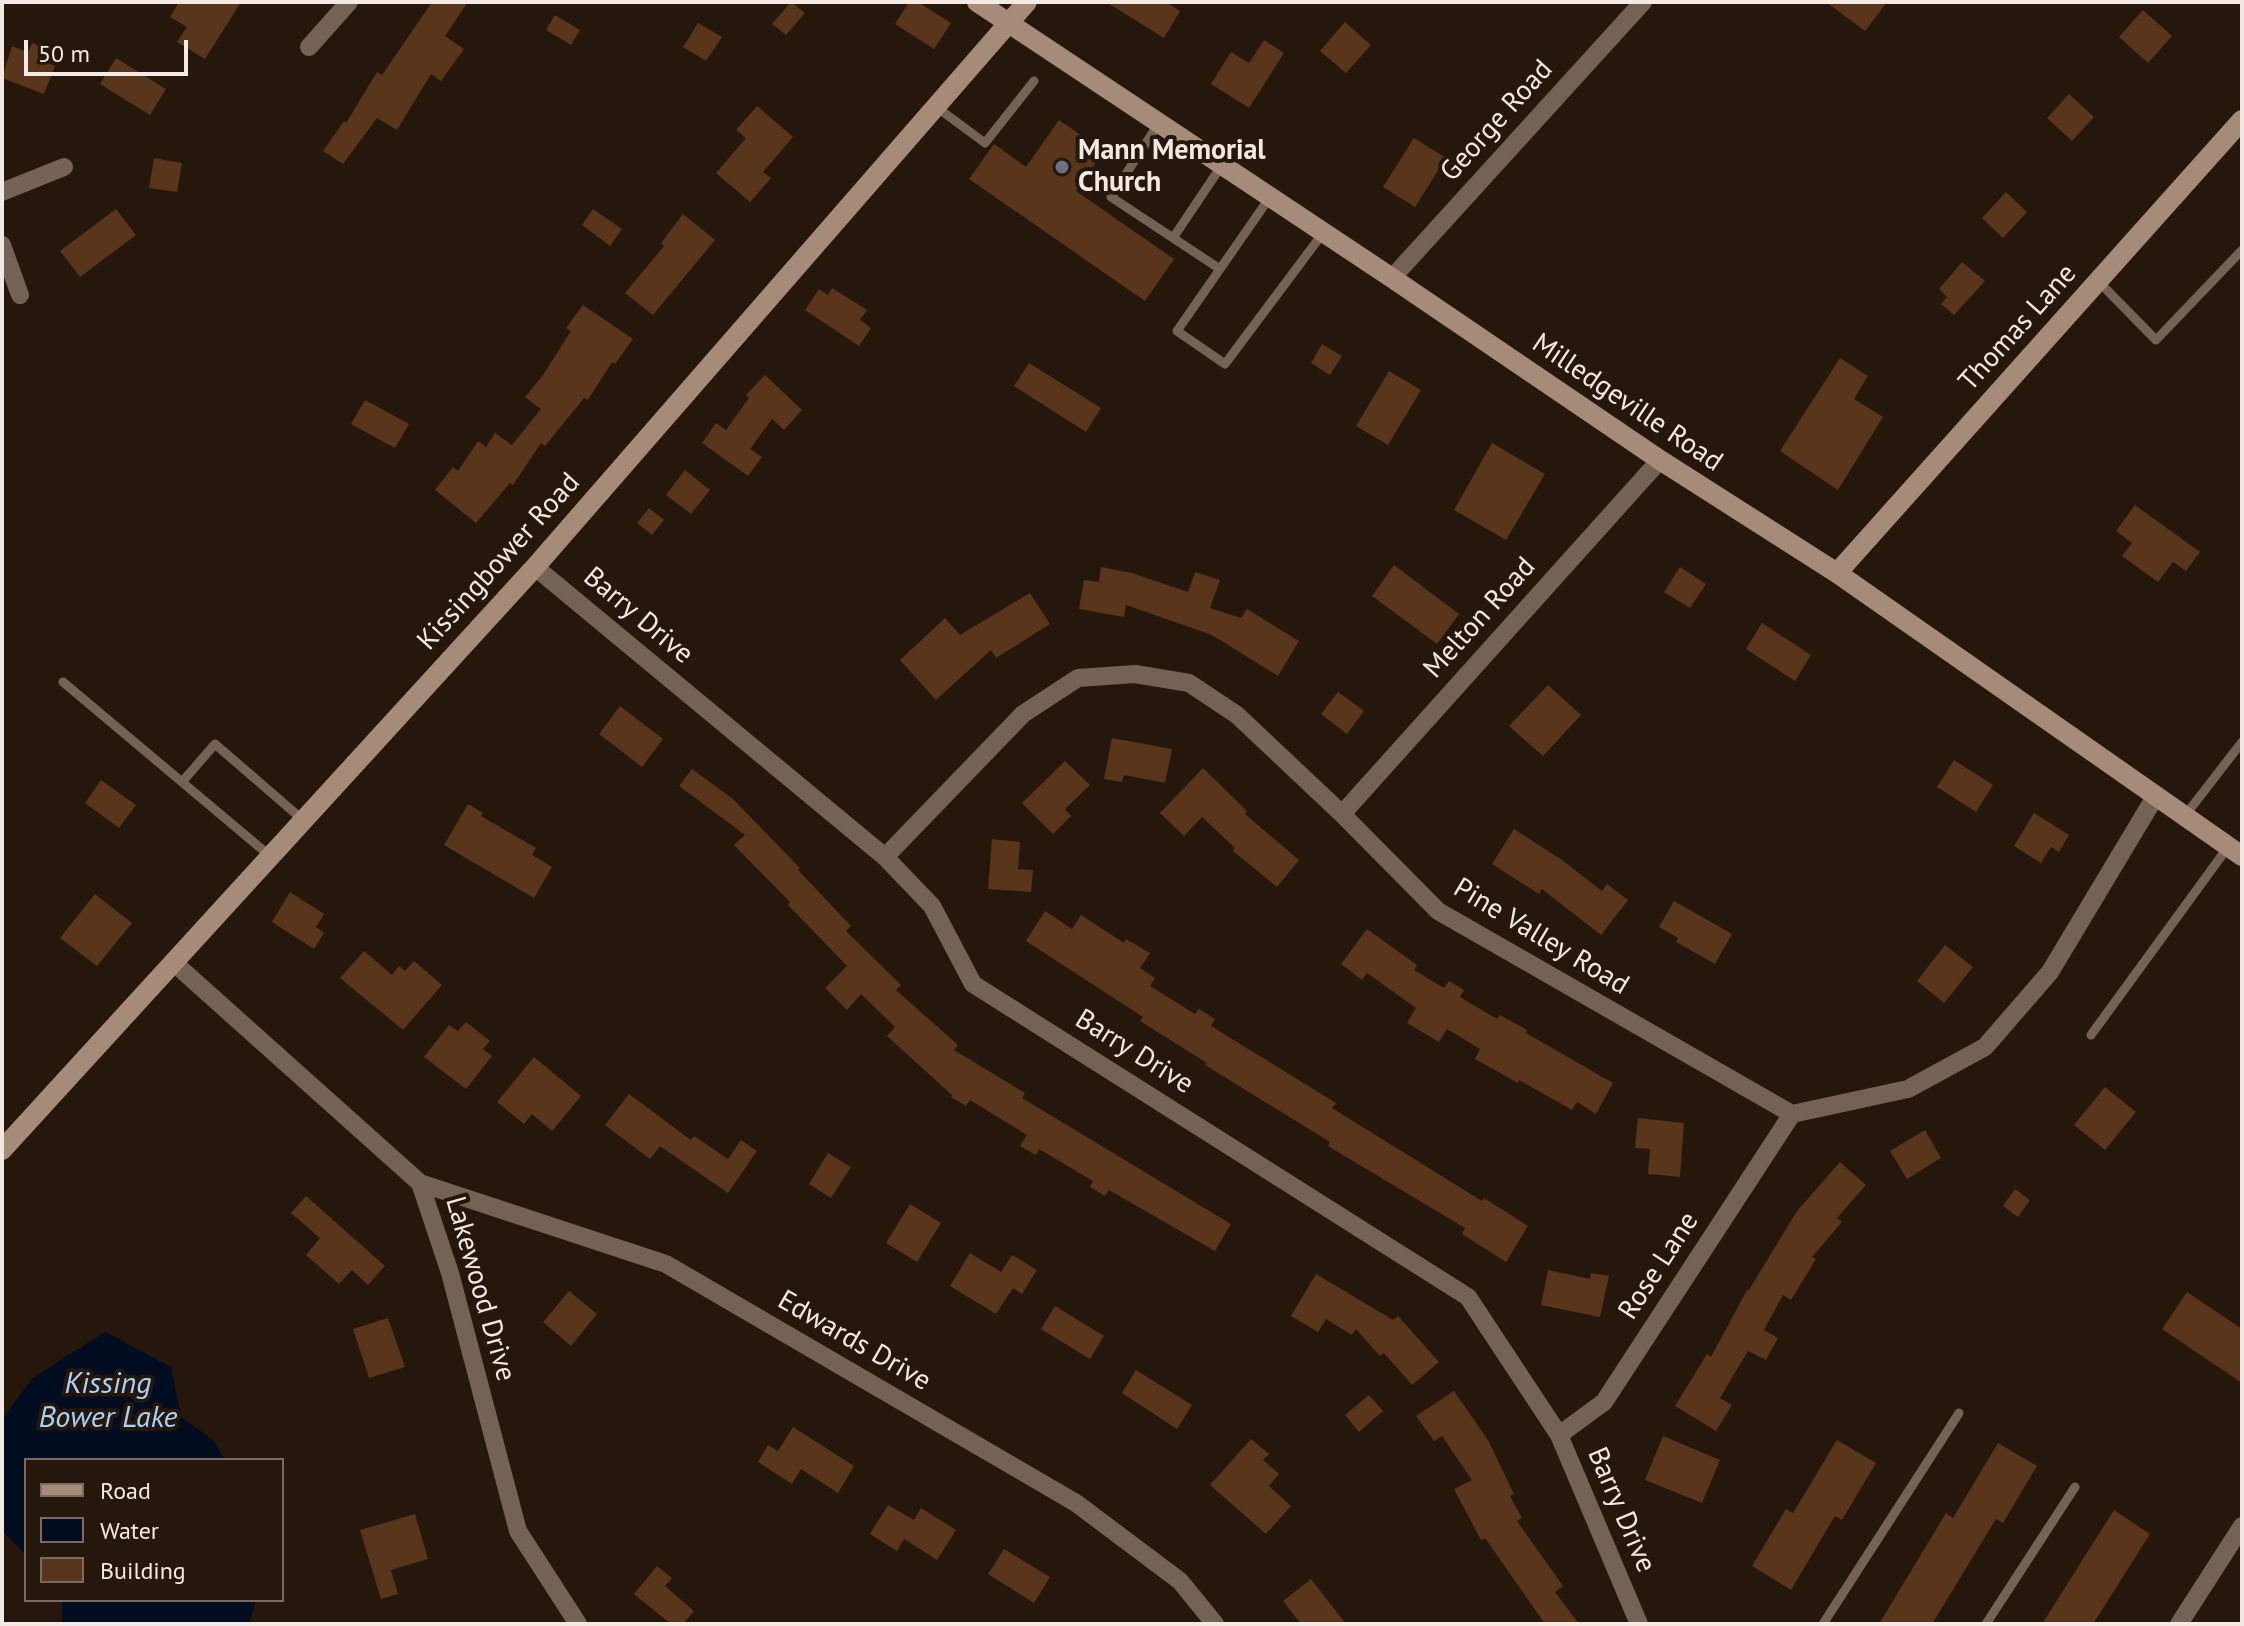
<!DOCTYPE html>
<style>
body{margin:0}
#map{position:relative;width:2244px;height:1626px;overflow:hidden;background:#26170d;font-family:"PT Sans",sans-serif}
canvas{display:block}
.frame{position:absolute;inset:0;border:4px solid #f5eae3;pointer-events:none}
.legend{position:absolute;left:24px;top:1458px;width:260px;height:144px;box-sizing:border-box;background:#26170d;border:2px solid #796b63;margin:0;padding:10px 14px;list-style:none;font-size:24px;color:#f5eae3}
.legend li{display:flex;align-items:center;gap:16px;height:40px}
.legend b{width:40px;border:2px solid #796b63}
.scale{position:absolute;left:24px;top:40px;width:164px;height:36px;box-sizing:border-box;border:4px solid #f5eae3;border-top:0;padding-left:10px;font-size:24px;line-height:28px;white-space:nowrap;color:#f5eae3;-webkit-text-stroke:6px #26170d;paint-order:stroke}
</style>
<div id="map">
<canvas width="2244" height="1626"></canvas>
<div class="frame"></div>
<ul class="legend">
<li><b style="height:10px;background:#a78b79"></b>Road</li>
<li><b style="height:22px;background:#000d21"></b>Water</li>
<li><b style="height:22px;background:#58351b"></b>Building</li>
</ul>
<div class="scale">50 m</div>
</div>
<script>
const context = document.querySelector('canvas').getContext('2d');
context.lineJoin = 'round';
function fill(path, color) { context.fillStyle = color; context.fill(path, 'evenodd'); }
function trace(path, color, width, dash) { context.strokeStyle = color; context.lineWidth = width; context.lineCap = dash ? 'butt' : 'round'; context.setLineDash(dash || []); context.stroke(path); }
function drawText(font, color, halo, rows, align = 'center') {
  context.font = font + ' "PT Sans",sans-serif'; context.lineWidth = 8; context.setLineDash([]); context.textBaseline = 'middle'; context.strokeStyle = halo; context.fillStyle = color; for (const [text, x, y, turn = 0] of rows) {
    context.save(); context.translate(x, y); context.rotate((+turn || 0) * Math.PI / 180); context.textAlign = isNaN(turn) ? turn : align; if (halo) context.strokeText(text, 0, 0); context.fillText(text, 0, 0); context.restore();
  }
}
fill(new Path2D(`
 M105,1332L171,1367L181,1417L213,1440L225,1460H26V1555L2,1531V1419L33,1378Z
 M62,1600H256L249,1624H62Z`), '#000d21');
fill(new Path2D(`
 M179,2H241L205,59L177,42L187,27L170,17Z
 M432,2H468L445,36L464,49L441,81L431,74L397,130L377,118L343,164L323,151L344,121L346,123L377,72L382,75Z
 M791,2L805,13L786,35L772,24Z
 M909,2H918L951,23L934,49L895,24Z
 M1106,2H1166L1180,11L1164,38Z
 M1826,2H1887L1865,31Z
 M2143,10L2172,36L2148,63L2119,37Z
 M555,15L580,30L571,45L546,30Z
 M1345,22L1371,45L1346,73L1320,51Z
 M698,23L722,37L706,61L683,47Z
 M1264,40L1284,53L1249,108L1211,84L1231,52L1249,63Z
 M32,43L48,49L43,61L55,66L44,94L2,78L12,46L28,52Z
 M116,58L166,89L150,115L100,84Z
 M2069,94L2094,117L2072,141L2047,118Z
 M757,106L793,137L763,172L771,178L750,202L716,173L746,138L736,130Z
 M1059,120L1104,151L1076,191L1174,259L1145,301L969,179L994,144L1026,167Z
 M1414,138L1446,158L1415,207L1383,187Z
 M154,158L182,163L177,192L149,188Z
 M2006,192L2027,212L2003,238L1982,218Z
 M116,209L136,235L80,277L60,251Z
 M593,209L622,229L610,246L582,225Z
 M683,214L715,240L653,315L625,293L664,246L661,243Z
 M1962,262L1985,281L1954,315L1941,304L1947,297L1939,289Z
 M832,288L867,310L860,320L871,328L859,346L805,310L819,289L828,295Z
 M583,305L633,339L615,364L612,362L588,400L584,398L545,446L541,443L513,485L510,483L476,523L435,490L453,467L458,471L478,441L486,447L495,433L512,445L541,409L525,397L543,375L571,331L566,328Z
 M1322,344L1342,356L1330,375L1311,363Z
 M1840,358L1868,376L1854,399L1883,417L1838,490L1780,451Z
 M1029,363L1101,408L1086,432L1014,386Z
 M1389,371L1421,390L1388,445L1356,426Z
 M765,375L802,410L784,430L772,419L750,449L762,457L748,476L702,443L716,423L726,430L749,398L746,395Z
 M365,400L409,424L395,448L351,424Z
 M1492,443L1545,474L1506,540L1454,510Z
 M685,470L710,490L691,514L666,495Z
 M2135,505L2200,552L2186,571L2173,562L2158,582L2122,556L2132,543L2116,531Z
 M649,508L664,520L652,535L637,523Z
 M1394,565L1459,614L1437,644L1372,596Z
 M1101,567L1132,573L1188,592L1195,572L1220,580L1210,608L1241,618L1247,609L1299,641L1278,676L1212,635L1126,605L1124,617L1079,609L1084,580L1099,582Z
 M1680,567L1706,584L1690,608L1664,592Z
 M1030,593L1050,624L996,658L991,650L936,700L900,660L945,618L960,635Z
 M1762,623L1811,655L1795,681L1746,649Z
 M1548,685L1581,715L1543,756L1509,726Z
 M1338,692L1364,711L1347,734L1321,714Z
 M620,706L663,739L642,767L599,734Z
 M1112,738L1172,749L1165,783L1124,775L1122,782L1104,779Z
 M1954,760L1993,785L1976,812L1937,787Z
 M1065,761L1090,785L1065,809L1071,816L1053,834L1022,803Z
 M1203,768L1247,811L1245,814L1299,860L1277,887L1233,851L1235,848L1202,817L1184,836L1160,813Z
 M692,769L733,799L800,868L798,870L851,926L846,931L901,985L896,990L958,1045L954,1050L1025,1093L1022,1098L1231,1224L1215,1251L1109,1190L1105,1196L1090,1187L1093,1181L1039,1149L1036,1155L1020,1146L1027,1135L970,1100L966,1106L951,1097L952,1095L887,1036L895,1027L861,994L847,1010L825,988L847,966L788,905L790,902L734,845L745,835L679,786Z
 M101,780L136,805L119,828L85,803Z
 M468,804L483,813L481,816L536,848L532,855L552,867L534,898L444,845Z
 M2034,813L2069,835L2059,852L2051,847L2041,863L2014,846Z
 M1514,829L1562,860L1602,891L1607,884L1628,900L1601,935L1542,889L1539,894L1492,864Z
 M992,839L1020,842L1018,869L1033,870L1031,892L988,889Z
 M290,892L324,914L316,927L324,933L314,949L272,922Z
 M95,894L132,923L97,966L60,938Z
 M1674,901L1732,934L1715,964L1676,942L1678,938L1659,927Z
 M1045,911L1072,929L1081,915L1124,943L1126,939L1150,953L1140,968L1155,978L1150,986L1195,1014L1199,1009L1215,1019L1211,1026L1336,1103L1332,1108L1482,1201L1484,1198L1528,1226L1506,1262L1462,1234L1465,1228L1328,1146L1330,1142L1205,1065L1207,1063L1140,1021L1143,1017L1026,941Z
 M1367,929L1417,965L1414,970L1444,988L1449,981L1464,990L1460,997L1497,1019L1500,1015L1527,1030L1526,1033L1613,1083L1596,1114L1577,1102L1572,1110L1519,1080L1518,1083L1475,1059L1480,1049L1447,1029L1439,1042L1407,1023L1416,1008L1367,973L1362,980L1341,964Z
 M1945,945L1973,967L1944,1003L1917,981Z
 M364,951L392,975L399,966L405,971L414,961L442,985L403,1030L340,978Z
 M466,1022L490,1041L483,1049L492,1056L466,1089L424,1057L449,1025L458,1031Z
 M534,1057L581,1096L552,1131L532,1114L524,1124L497,1102Z
 M2105,1087L2136,1112L2105,1150L2074,1125Z
 M629,1094L691,1140L694,1136L728,1159L741,1140L757,1151L728,1193L660,1146L650,1159L605,1125Z
 M1638,1118L1684,1123L1680,1177L1648,1174L1650,1149L1635,1148Z
 M1925,1130L1941,1158L1907,1179L1890,1151Z
 M828,1153L851,1167L831,1198L809,1184Z
 M1840,1162L1866,1185L1837,1218L1842,1222L1812,1257L1816,1259L1791,1300L1783,1295L1764,1330L1778,1338L1766,1360L1748,1351L1720,1398L1732,1405L1716,1431L1675,1406L1707,1354L1711,1357L1747,1290H1749L1797,1211Z
 M2015,1189L2030,1200L2018,1217L2003,1206Z
 M306,1196L385,1266L368,1285L352,1270L339,1284L306,1255L320,1238L291,1213Z
 M910,1204L941,1223L917,1262L886,1243Z
 M970,1253L1001,1272L1012,1255L1037,1270L1022,1294L1013,1288L996,1314L950,1286Z
 M1548,1270L1590,1279L1591,1273L1609,1276L1600,1317L1541,1305Z
 M1316,1274L1393,1320L1398,1316L1439,1362L1412,1385L1384,1353L1380,1356L1356,1329L1352,1335L1326,1319L1318,1332L1291,1316Z
 M569,1291L597,1314L571,1346L543,1322Z
 M2187,1292L2242,1329V1383L2162,1329Z
 M1055,1306L1104,1336L1090,1359L1041,1329Z
 M388,1318L405,1367L369,1378L353,1329Z
 M1136,1370L1192,1405L1177,1429L1122,1393Z
 M1454,1391L1488,1440L1514,1494L1510,1496L1522,1518L1517,1521L1563,1586L1555,1592L1579,1624H1545L1485,1538L1481,1540L1454,1489L1472,1480L1442,1436L1434,1441L1416,1416Z
 M1369,1395L1383,1411L1359,1432L1345,1415Z
 M793,1427L854,1466L838,1493L801,1469L792,1484L758,1462L768,1445L778,1451Z
 M1663,1436L1720,1460L1702,1503L1645,1480Z
 M1251,1439L1269,1454L1263,1460L1279,1474L1269,1486L1291,1506L1266,1534L1210,1485Z
 M1837,1440L1876,1463L1842,1520L1835,1516L1791,1590L1752,1566L1786,1509L1793,1513Z
 M1998,1443L2037,1466L2003,1523L1996,1519L1932,1624H1879L1946,1513L1953,1518Z
 M888,1505L914,1520L921,1508L956,1530L937,1560L904,1539L897,1551L870,1534Z
 M2114,1510L2150,1534L2093,1624H2042Z
 M415,1514L428,1559L391,1570L398,1594L381,1599L360,1530Z
 M1004,1549L1050,1577L1034,1603L988,1574Z
 M657,1566L672,1578L665,1586L694,1611L683,1624H671L634,1594Z
 M1311,1579L1346,1624H1301L1283,1601Z`), '#58351b');
trace(new Path2D(`
 M935,106L985,143L1034,81
 M1159,123L1111,197L1220,269
 M1270,197L1177,331L1225,364L1323,233
 M1173,238L1222,165
 M2098,281L2156,340L2242,250
 M63,682L270,856
 M182,782L215,744L303,820
 M2184,817L2242,742
 M2091,1035L2228,847
 M1823,1624L1959,1413
 M1986,1624L2075,1487`), '#746257', 9);
trace(new Path2D(`
 M309,47L349,2
 M2,192L64,167
 M2,245L20,295
 M1392,278L1643,2
 M535,567L885,857L932,906L973,984L1468,1297L1559,1435L1639,1624
 M1342,814L1660,460
 M885,857L1023,714L1078,678L1135,674L1189,683L1237,715L1342,814L1438,911L1792,1114L1908,1089L1985,1047L2050,972L2155,797
 M173,962L420,1183L450,1273L518,1531L578,1624
 M420,1183L666,1264L1076,1503L1180,1581L1215,1624
 M1559,1435L1604,1402L1792,1114
 M2179,1624L2242,1526`), '#746257', 18);
trace(new Path2D(`
 M977,2L1392,278L1660,460L1837,573L2242,856
 M1837,573L2242,120
 M2,1150L535,567L1027,2`), '#a78b79', 20);
for (const [x, y, r, color] of [
 [1062,167,8,"#6b7280"]
]) { const dot = new Path2D(); dot.arc(x, y, r, 0, 2 * Math.PI); context.fillStyle = color; context.fill(dot); trace(dot, '#26170d', 3); }
drawText('28px', '#f5eae3', '#26170d', [
 ["George Road",1497,121,-48],
 ["Thomas Lane",2018,328,-48],
 ["Milledgeville Road",1627,403,34],
 ["Kissingbower Road",499,562,-48],
 ["Barry Drive",638,616,40],
 ["Melton Road",1480,618,-48],
 ["Pine Valley Road",1541,937,31],
 ["Barry Drive",1134,1052,32],
 ["Rose Lane",1659,1266,-57],
 ["Lakewood Drive",480,1289,74],
 ["Edwards Drive",854,1341,30],
 ["Barry Drive",1621,1510,67]
]);
drawText('bold 28px', '#f5eae3', '#26170d', [
 ["Mann Memorial",1078,151],
 ["Church",1078,183]
], 'left');
drawText('italic 30px', '#a7d4fe', '#26170d', [
 ["Kissing",108,1384],
 ["Bower Lake",108,1418]
]);
</script>
